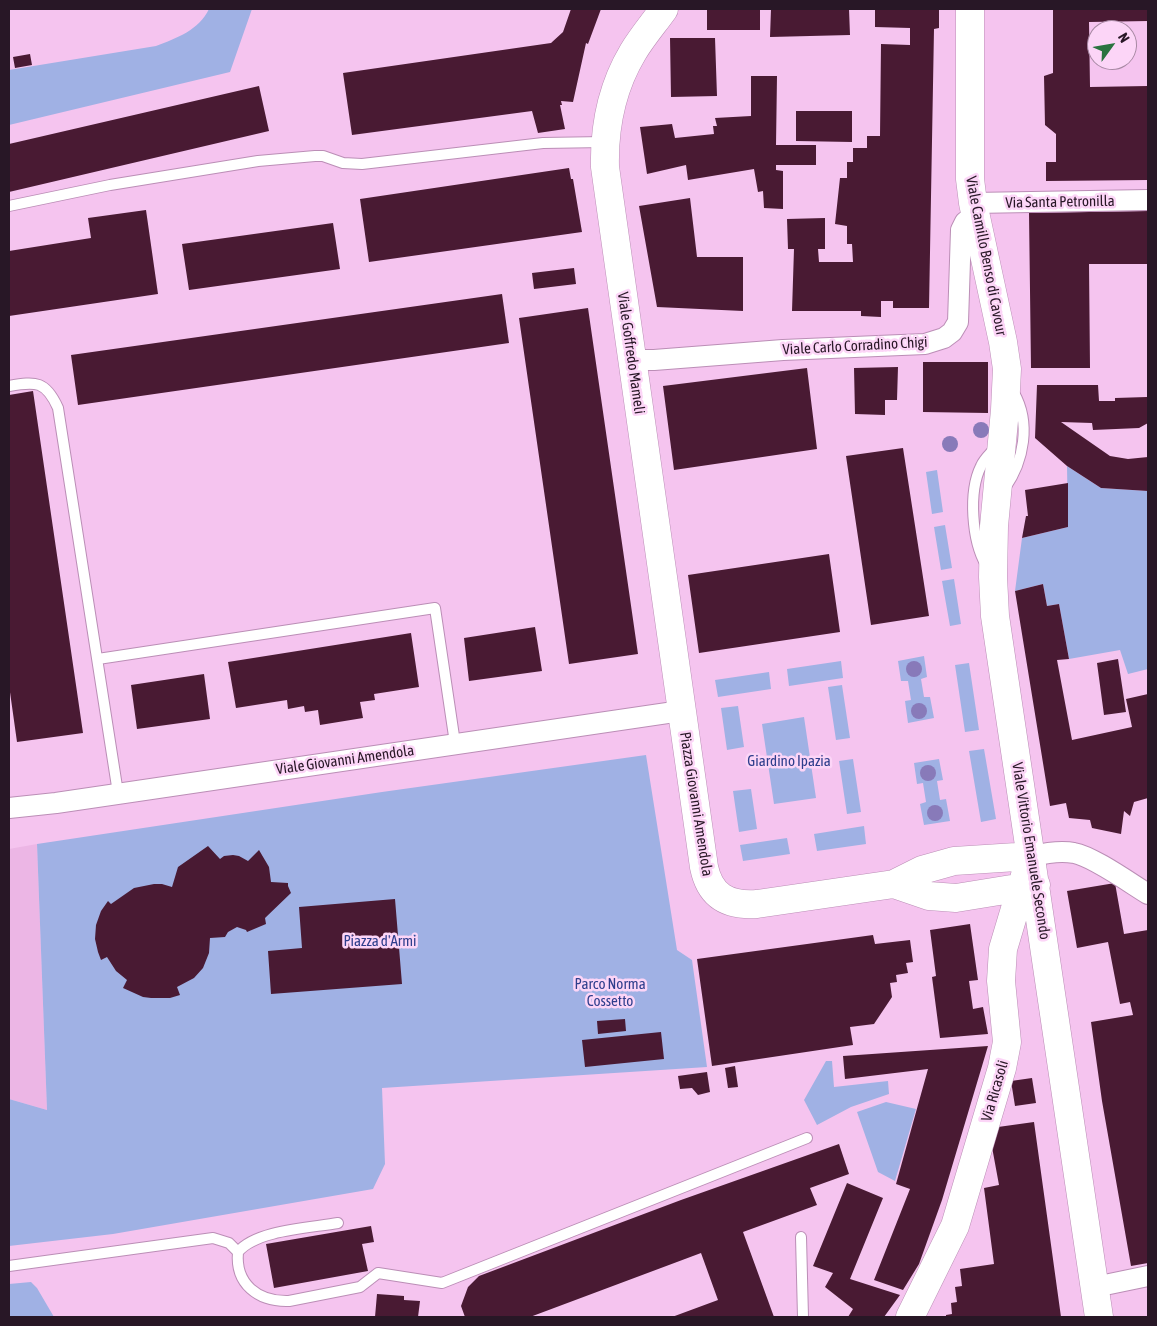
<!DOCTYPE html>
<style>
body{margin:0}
#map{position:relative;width:1157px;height:1326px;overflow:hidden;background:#f5c4ef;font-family:"Asap Condensed",sans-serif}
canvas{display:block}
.frame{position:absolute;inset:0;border:10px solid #281726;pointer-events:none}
.north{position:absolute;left:1087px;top:20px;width:50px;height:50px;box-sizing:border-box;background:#fcd5f7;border:1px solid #a789a3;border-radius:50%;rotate:58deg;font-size:14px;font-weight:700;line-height:20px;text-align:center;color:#281726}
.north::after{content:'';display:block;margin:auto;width:18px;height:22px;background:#2a7340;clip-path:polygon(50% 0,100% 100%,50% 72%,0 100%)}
</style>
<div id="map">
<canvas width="1157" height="1326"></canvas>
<div class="frame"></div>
<div class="north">N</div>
</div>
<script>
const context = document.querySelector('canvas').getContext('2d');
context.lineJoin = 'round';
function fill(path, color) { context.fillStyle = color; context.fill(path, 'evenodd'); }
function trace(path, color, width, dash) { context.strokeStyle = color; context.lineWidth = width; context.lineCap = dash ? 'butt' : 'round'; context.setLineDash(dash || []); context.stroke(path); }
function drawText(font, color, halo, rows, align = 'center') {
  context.font = font + ' "Asap Condensed",sans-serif'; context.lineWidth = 5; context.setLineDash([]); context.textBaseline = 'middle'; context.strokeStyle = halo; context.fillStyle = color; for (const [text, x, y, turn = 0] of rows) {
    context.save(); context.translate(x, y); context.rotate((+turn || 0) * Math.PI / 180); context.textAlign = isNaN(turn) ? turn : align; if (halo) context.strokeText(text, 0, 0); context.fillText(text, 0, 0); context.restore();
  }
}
fill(new Path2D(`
 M37,844L47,1110L9,1099V849Z`), '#ecb6e5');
fill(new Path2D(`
 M209,9H252L230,72L9,125V70L156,46C177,38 199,30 209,9Z
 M1067,466L1101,488L1148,491V669L1128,674L1120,650L1069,659L1059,604L1047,606L1043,584L1015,591L1022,538L1068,527Z
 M937,470L943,512L932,514L926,472Z
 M945,525L952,568L941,570L934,527Z
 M954,579L961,624L950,626L942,581Z
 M924,656L927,677L921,679L924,697H930L934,718L908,723L905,701L911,700L908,681H901L898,661Z
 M841,661L843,678L789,686L787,669Z
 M969,663L979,730L965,732L955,665Z
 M769,672L771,689L718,697L715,680Z
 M842,685L850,738L836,740L828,687Z
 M738,706L744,747L727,750L721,708Z
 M804,717L816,798L774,804L762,724Z
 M984,749L996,819L981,822L969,751Z
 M646,755L677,950L692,960L707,1067L382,1088L385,1164L373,1189L113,1234L9,1246V1099L47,1110L37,844L382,792Z
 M853,759L861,812L847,814L839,761Z
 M939,759L943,780L937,781L940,800L946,799L950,821L924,825L920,804L926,802L923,783L917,784L914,763Z
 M751,789L757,829L739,832L733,791Z
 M864,826L866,844L817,851L814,834Z
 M787,838L790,854L743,861L740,845Z
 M826,1061H832L834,1087L888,1081L889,1094L851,1107L817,1125L804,1100Z
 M886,1102L916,1109L895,1181L878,1172L857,1112Z
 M31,1282L37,1288L54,1317H9V1284Z`), '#a0b1e4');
fill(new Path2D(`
 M571,9H601L588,44L586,43L573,102L561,101L562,105H560L565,129L538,133L532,111L352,135L343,73L551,43L563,32Z
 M707,9H760V30H707Z
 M771,9H849L850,35L770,37Z
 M875,9H939V28L934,29L929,308H893V301H881V317L861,316V311H792L794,249H788L787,219L825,218V249H818L819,262H853L852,244H847V226L835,224L840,178H847V162H853V148H867V136H880L881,44L910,45V28L875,27Z
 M1053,9H1148V21L1089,22L1090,87L1148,86V180L1046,181V162H1056V134L1045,125L1044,76L1053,73Z
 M670,38H715L717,96L671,97Z
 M30,54L32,65L15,68L13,57Z
 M751,76H777L776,145H816V165H776V170L783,171V209L764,208L763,191L758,192L754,169L688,180L686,165L647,174L640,127L672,124L675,138L714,134L713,126H717L715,118L751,116Z
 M259,86L269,131L9,192V144Z
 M796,111H852V142L796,141Z
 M569,168L571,179H573L582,232L369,262L360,199Z
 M690,198L697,257H743V311L657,307L639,206Z
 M146,210L158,294L9,316V251L91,238L88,218Z
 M1148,211V264H1089L1090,368H1031L1029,213Z
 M333,223L340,269L189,290L182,244Z
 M574,268L576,284L534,289L532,273Z
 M502,294L509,343L78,405L71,355Z
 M588,308L638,654L569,664L519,318Z
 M923,362H988V413L923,412Z
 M898,367L897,400H885V415L855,414L854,368Z
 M807,368L817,449L674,470L663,386Z
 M1037,385H1098L1099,401H1115V398L1147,397L1148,423L1139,428L1093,430L1092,423L1061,422L1110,456L1128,459L1148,457V491L1101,488L1067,466L1035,438Z
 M33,391L83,733L17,742L9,685V395Z
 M903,448L929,616L871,625L846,456Z
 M1068,483V527L1022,538L1026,516H1028L1025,490Z
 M829,554L840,632L699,653L688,575Z
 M1043,584L1047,606L1059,604L1069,659L1057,660L1072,740L1132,727L1126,699L1148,694V798L1134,802L1130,816L1124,811L1121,834L1092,828L1090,820L1069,818L1066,803L1050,806L1015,591Z
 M535,627L542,671L469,681L464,638Z
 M411,633L419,687L374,694L375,700L360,702L363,718L320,725L318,710L305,712L304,706L288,709L287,700L236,708L228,662Z
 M1118,659L1126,712L1104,715L1097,663Z
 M204,674L210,719L137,729L131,685Z
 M208,846L220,859L224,856L233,855L239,856L248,861L259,850L269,867L271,882L288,883V886L291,893L265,918L266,924L247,932L246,930L237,927L228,932L225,937L210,938L209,953L203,968L194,978L177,987L180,995L170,998H151L143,997L123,988L127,980L116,971L107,957L101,960L98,952L95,939L96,925L101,911L108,901L111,904L134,888L154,884H162L172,887L178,867Z
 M1115,883L1124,934L1148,930V1263L1131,1266L1102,1101L1091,1022L1133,1015L1130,1002L1120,1004L1108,942L1077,948L1067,891Z
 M395,899L402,984L271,994L268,951L302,948L299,907Z
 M970,924L978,980L969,981L973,1009L983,1007L988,1034L940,1038L932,977L936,976L930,930Z
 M873,935L875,944L910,940L913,962L906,963L908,973L896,975L897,982L890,983L892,997L874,1024L850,1027L853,1045L712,1066L697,959Z
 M625,1019L626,1031L598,1034L597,1021Z
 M661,1032L664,1059L585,1067L582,1040Z
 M988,1046L942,1200L919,1264L903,1290L874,1280L910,1189L896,1184L928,1069L845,1079L843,1056Z
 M735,1066L738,1087L728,1088L725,1068Z
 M707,1072L710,1092L698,1095L692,1088L680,1089L678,1076Z
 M1032,1078L1036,1103L1015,1106L1011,1081Z
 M1034,1122L1061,1317H946V1315L952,1314L951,1303L957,1302L955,1287L962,1286L960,1269L994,1264L984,1188L999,1185L992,1147L998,1127Z
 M839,1144L849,1174L810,1188L817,1205L743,1232L774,1317H672L718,1300L701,1253L530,1317H465L461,1306L468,1287L479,1276L681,1200Z
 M847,1183L883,1198L850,1279L900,1295L884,1317H848L853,1309L825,1287L833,1273L813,1266Z
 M371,1226L374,1242L362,1244L368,1271L274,1288L266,1244Z
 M377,1294L404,1296V1300L420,1301L418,1317H375Z`), '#491a33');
const lane = new Path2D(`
 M9,206L110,185L258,161L315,156H323L343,163L362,164L543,143L604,142
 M9,386C36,381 46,381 58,408L118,793
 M1005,488C1024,461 1031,423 1014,393
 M986,565C972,541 968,492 981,466C984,459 990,454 995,448
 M98,659L435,608L455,743
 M338,1223C310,1228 256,1230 238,1252C235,1284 258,1302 289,1301L360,1287L378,1273L442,1283L807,1138
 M801,1237L803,1317
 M9,1266L213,1238L229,1243L238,1252`);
const street = new Path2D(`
 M973,203L1148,200
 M632,360H654L783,350L925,344L944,338L952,332L958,322L961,230L965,222L975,215
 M9,808L56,803L681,711
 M1032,856C1045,853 1060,850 1074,853C1092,856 1130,883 1148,894
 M1095,1287L1148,1276`);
const secondary = new Path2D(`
 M664,9C654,23 642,37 633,52C612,87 604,127 605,167L704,867C710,896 728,906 757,904L894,884L922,870L954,861L1032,856
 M970,9V179L973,203L1003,342L1007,369L1005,410L994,526L993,577L995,616L1099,1317
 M894,884L929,896L956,898L1036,885
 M910,1317L955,1226L1002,1068L1007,1042L1001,981L1003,949L1029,862`);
trace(lane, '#bb8eb6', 12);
trace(street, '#bb8eb6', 22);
trace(secondary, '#bb8eb6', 29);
trace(lane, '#fff', 10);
trace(street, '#fff', 20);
trace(secondary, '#fff', 28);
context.fillStyle = '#887ab9';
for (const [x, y] of [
 [981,430],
 [950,444],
 [914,669],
 [919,711],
 [928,773],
 [935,813]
]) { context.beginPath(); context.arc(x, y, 8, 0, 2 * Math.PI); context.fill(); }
drawText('15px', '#281726', '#fcd5f7', [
 ["Via Santa Petronilla",1060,202,-1],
 ["Viale Camillo Benso di Cavour",986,256,79],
 ["Viale Carlo Corradino Chigi",855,346,-3],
 ["Viale Goffredo Mameli",631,353,82],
 ["Viale Giovanni Amendola",345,760,-8],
 ["Piazza Giovanni Amendola",696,804,81],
 ["Viale Vittorio Emanuele Secondo",1031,851,81],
 ["Via Ricasoli",995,1091,-74]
]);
drawText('15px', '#2e3e8c', '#fcd5f7', [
 ["Giardino Ipazia",789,761],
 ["Piazza d'Armi",380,941],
 ["Parco Norma",610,984],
 ["Cossetto",610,1001]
]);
</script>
